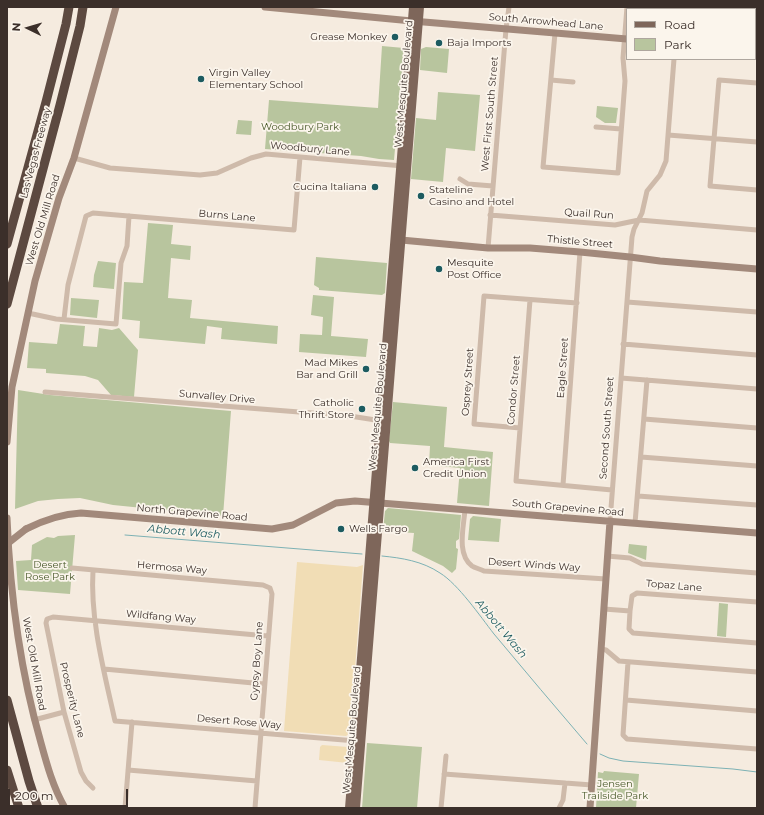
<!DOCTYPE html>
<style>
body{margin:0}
#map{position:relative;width:764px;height:815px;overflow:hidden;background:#f5ebdf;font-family:Montserrat,sans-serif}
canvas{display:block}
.frame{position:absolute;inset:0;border:8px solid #3b2f2a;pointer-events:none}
.legend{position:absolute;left:626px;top:8px;width:130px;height:52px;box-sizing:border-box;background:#fbf5ec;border:1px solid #aea69e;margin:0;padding:5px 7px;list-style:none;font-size:12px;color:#3b2f2a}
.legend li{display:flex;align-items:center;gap:8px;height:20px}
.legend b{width:20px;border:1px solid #aea69e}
.north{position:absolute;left:8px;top:8px;width:40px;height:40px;-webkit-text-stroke:3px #fbf5ec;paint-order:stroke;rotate:275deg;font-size:11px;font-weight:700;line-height:16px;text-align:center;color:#3b2f2a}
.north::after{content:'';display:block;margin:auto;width:14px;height:18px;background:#3b2f2a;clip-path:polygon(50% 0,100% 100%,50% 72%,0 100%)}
.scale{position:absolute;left:8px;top:789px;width:120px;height:18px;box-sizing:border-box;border:2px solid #3b2f2a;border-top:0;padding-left:5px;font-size:12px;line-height:14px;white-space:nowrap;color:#3b2f2a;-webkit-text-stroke:3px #fbf5ec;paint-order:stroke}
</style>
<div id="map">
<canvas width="764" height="815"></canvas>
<div class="frame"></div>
<ul class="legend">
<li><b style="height:5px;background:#7e665a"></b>Road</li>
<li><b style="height:11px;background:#b8c59e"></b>Park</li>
</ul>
<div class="north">N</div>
<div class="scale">200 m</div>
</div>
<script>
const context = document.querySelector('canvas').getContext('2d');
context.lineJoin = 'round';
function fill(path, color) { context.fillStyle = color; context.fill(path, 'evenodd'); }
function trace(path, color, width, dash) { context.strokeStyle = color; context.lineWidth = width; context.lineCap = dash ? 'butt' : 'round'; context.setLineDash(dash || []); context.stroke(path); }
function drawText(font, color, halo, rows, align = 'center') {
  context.font = font + ' Montserrat,sans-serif'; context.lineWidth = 3.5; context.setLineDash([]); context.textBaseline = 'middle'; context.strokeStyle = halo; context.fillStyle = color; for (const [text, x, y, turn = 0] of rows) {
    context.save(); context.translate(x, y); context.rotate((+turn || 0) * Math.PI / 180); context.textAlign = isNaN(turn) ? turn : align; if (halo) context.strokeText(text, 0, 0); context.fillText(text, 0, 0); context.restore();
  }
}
fill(new Path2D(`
 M382,46L404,48L394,160L379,159L361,156L265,149L269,100L378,108Z
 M426,47L449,49L447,73L420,70L421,49Z
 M438,92L480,95L475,151L446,148L443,182L411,179L416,118L436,120Z
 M597,106L618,108L616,123H605L596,117Z
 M238,120L252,121L251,135L236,134Z
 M148,223L173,225L171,244L191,246L190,260L171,258L168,298L192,300L190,318L278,326L277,344L221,339L222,328L207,326L205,344L139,338L140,321L122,319L124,282L143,283Z
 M316,257L387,263L385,293L382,295L319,290V288L314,285Z
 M98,261L116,263L114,289L93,287L94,275Z
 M313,295L334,297L331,336L368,339L366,357L299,352L300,334L322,335L323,317L311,315Z
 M71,298L99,300L97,318L70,315Z
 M60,324L85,326L83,346L97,347L99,328L112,330L119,328L138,350L134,397L111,395L98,380L85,376L46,373V369L27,368L29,342L57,344Z
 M18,390L50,395L231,411L223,516L113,505L80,498L58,499L38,501L15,509Z
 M393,402L447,407L444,447L493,452L489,506L457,503L460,468L429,465L430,446L390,443L389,441Z
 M388,508L461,515L459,539L456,541V548L458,549L456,569L452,573L443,566L412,551L414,533L383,531L385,511Z
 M473,516L501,519L499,542L468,540L470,519Z
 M75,535L70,594L18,590L16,561L31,560L32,545L47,537L54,538L58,536Z
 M629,544L647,546L646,560L628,553Z
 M719,603L728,604L726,637L717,636Z
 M367,743L422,747L417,808H362Z
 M604,771L639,774L636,808H596L598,772L603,773Z`), '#b8c59e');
fill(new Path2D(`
 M297,562L357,567L363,565L350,733L346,736L284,731Z
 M322,745L348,747L349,750L348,763L319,760L320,747Z`), '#f1ddb5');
trace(new Path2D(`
 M125,535L362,554
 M382,556C402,558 422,561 440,573C458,584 480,616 494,634C525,671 556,708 587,744
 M600,754L609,758L623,761L733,769L757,772`), '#7cb1b4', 1);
trace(new Path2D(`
 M673,9V7
 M719,9V7
 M555,33L543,167L618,173L625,81L623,58L627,7
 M551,80L573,82
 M757,83L719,80L710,186L757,190
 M596,127L621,129
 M668,135L757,142
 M74,158L110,168L200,175L217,173L251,158L266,154L403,166
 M460,179L468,184L493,186
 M490,215L615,225L639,220L757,230
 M488,248L506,29L509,7
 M530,300L516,481L612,490
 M627,302L757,312
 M28,313L56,319L116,324L121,263L127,246L129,216
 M64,319L68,285L86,216L93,213L294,230L300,157
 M623,344L757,355
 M621,378L757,389
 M45,392L350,416L382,421
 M644,419L757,428
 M520,428L474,424L484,296L577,303
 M641,457L757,466
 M563,485L580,252
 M638,496L757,505
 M465,509C464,526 456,554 472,566C475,568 480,569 484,571L606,579
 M610,521L632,237L634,229L642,213L647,191L660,175L666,161L674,59
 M635,523L647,380
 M607,556L630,558L642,564L757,573
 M72,568L263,585L270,588L272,594L255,808
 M93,570C90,620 104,671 115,721L356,741
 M604,609L630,611L632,596L637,593L757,602
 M630,611L629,629L633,633L757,643
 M601,649L606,650L619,661L757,672
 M628,662L623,735L627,739L757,749
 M104,669L264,684
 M626,700L757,711
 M34,720L64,712
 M128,770L257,781
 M444,774L592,785
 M93,788L86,781L81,772L64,712L46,623L47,619L53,617L268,636
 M125,808L132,722
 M441,808L446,756
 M559,808L563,800L565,783`), '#cebaaa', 5);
trace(new Path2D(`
 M265,7L412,21L627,39
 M755,34H757
 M401,240L488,248H530L580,252L630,257L660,261L757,269
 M7,442L12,387L35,281L59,198L74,158L116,7
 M7,518C10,594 20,670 41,743C47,765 53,787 65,808
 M26,529C44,520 61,514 81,513L272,529L293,525L336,503L355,501L757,533
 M590,808L610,521`), '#a2897b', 7);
trace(new Path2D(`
 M349,808L413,7
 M356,808L420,7`), '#7e665a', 8);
trace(new Path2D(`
 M7,244L46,102L66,24L69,7
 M7,304L60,105L80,26L83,7
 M7,700L29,781L38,808
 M7,770L19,808`), '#5c4940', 9);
trace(new Path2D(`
 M7,544L26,529`), '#a2897b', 7);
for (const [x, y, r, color] of [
 [395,37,4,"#1c5b60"],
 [439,43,4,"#1c5b60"],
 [201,79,4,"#1c5b60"],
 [375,187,4,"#1c5b60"],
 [421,196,4,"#1c5b60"],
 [439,269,4,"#1c5b60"],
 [366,369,4,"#1c5b60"],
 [362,409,4,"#1c5b60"],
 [415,468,4,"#1c5b60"],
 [341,529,4,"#1c5b60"]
]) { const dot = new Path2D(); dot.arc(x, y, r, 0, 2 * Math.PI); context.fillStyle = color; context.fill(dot); trace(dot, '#fbf5ec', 1.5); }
drawText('10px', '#3b2f2a', '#fbf5ec', [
 ["South Arrowhead Lane",546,22,5],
 ["West Mesquite Boulevard",404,84,-85],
 ["West First South Street",490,114,-85],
 ["Woodbury Lane",310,149,5],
 ["Las Vegas Freeway",36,153,-75],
 ["Quail Run",589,214,4],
 ["Burns Lane",227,216,5],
 ["West Old Mill Road",43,220,-73],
 ["Thistle Street",580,242,5],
 ["Eagle Street",563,368,-86],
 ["Osprey Street",468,382,-86],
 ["Condor Street",514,390,-85],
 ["Sunvalley Drive",217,397,5],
 ["West Mesquite Boulevard",378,407,-85],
 ["Second South Street",607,428,-86],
 ["South Grapevine Road",568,508,5],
 ["North Grapevine Road",192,513,5],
 ["Desert Winds Way",534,565,4],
 ["Hermosa Way",172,568,5],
 ["Topaz Lane",674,586,5],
 ["Wildfang Way",161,617,5],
 ["Gypsy Boy Lane",257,661,-86],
 ["West Old Mill Road",34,664,80],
 ["Prosperity Lane",72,700,76],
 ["Desert Rose Way",239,722,5],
 ["West Mesquite Boulevard",352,730,-85]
]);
drawText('10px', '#3b2f2a', '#fbf5ec', [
 ["Grease Monkey",387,37,"right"],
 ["Baja Imports",447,43],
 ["Virgin Valley",209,73],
 ["Elementary School",209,85],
 ["Cucina Italiana",367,187,"right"],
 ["Stateline",429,190],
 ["Casino and Hotel",429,202],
 ["Mesquite",447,263],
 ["Post Office",447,275],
 ["Mad Mikes",358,363,"right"],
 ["Bar and Grill",358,375,"right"],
 ["Catholic",354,403,"right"],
 ["Thrift Store",354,415,"right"],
 ["America First",423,462],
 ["Credit Union",423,474],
 ["Wells Fargo",349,529]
], 'left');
drawText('10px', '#4a5b2c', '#fbf5ec', [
 ["Woodbury Park",300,127],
 ["Desert",50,565],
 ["Rose Park",50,577],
 ["Jensen",615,784],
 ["Trailside Park",615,796]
]);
drawText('italic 11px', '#1c5b60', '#fbf5ec', [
 ["Abbott Wash",184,532,5],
 ["Abbott Wash",501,629,50]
]);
</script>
